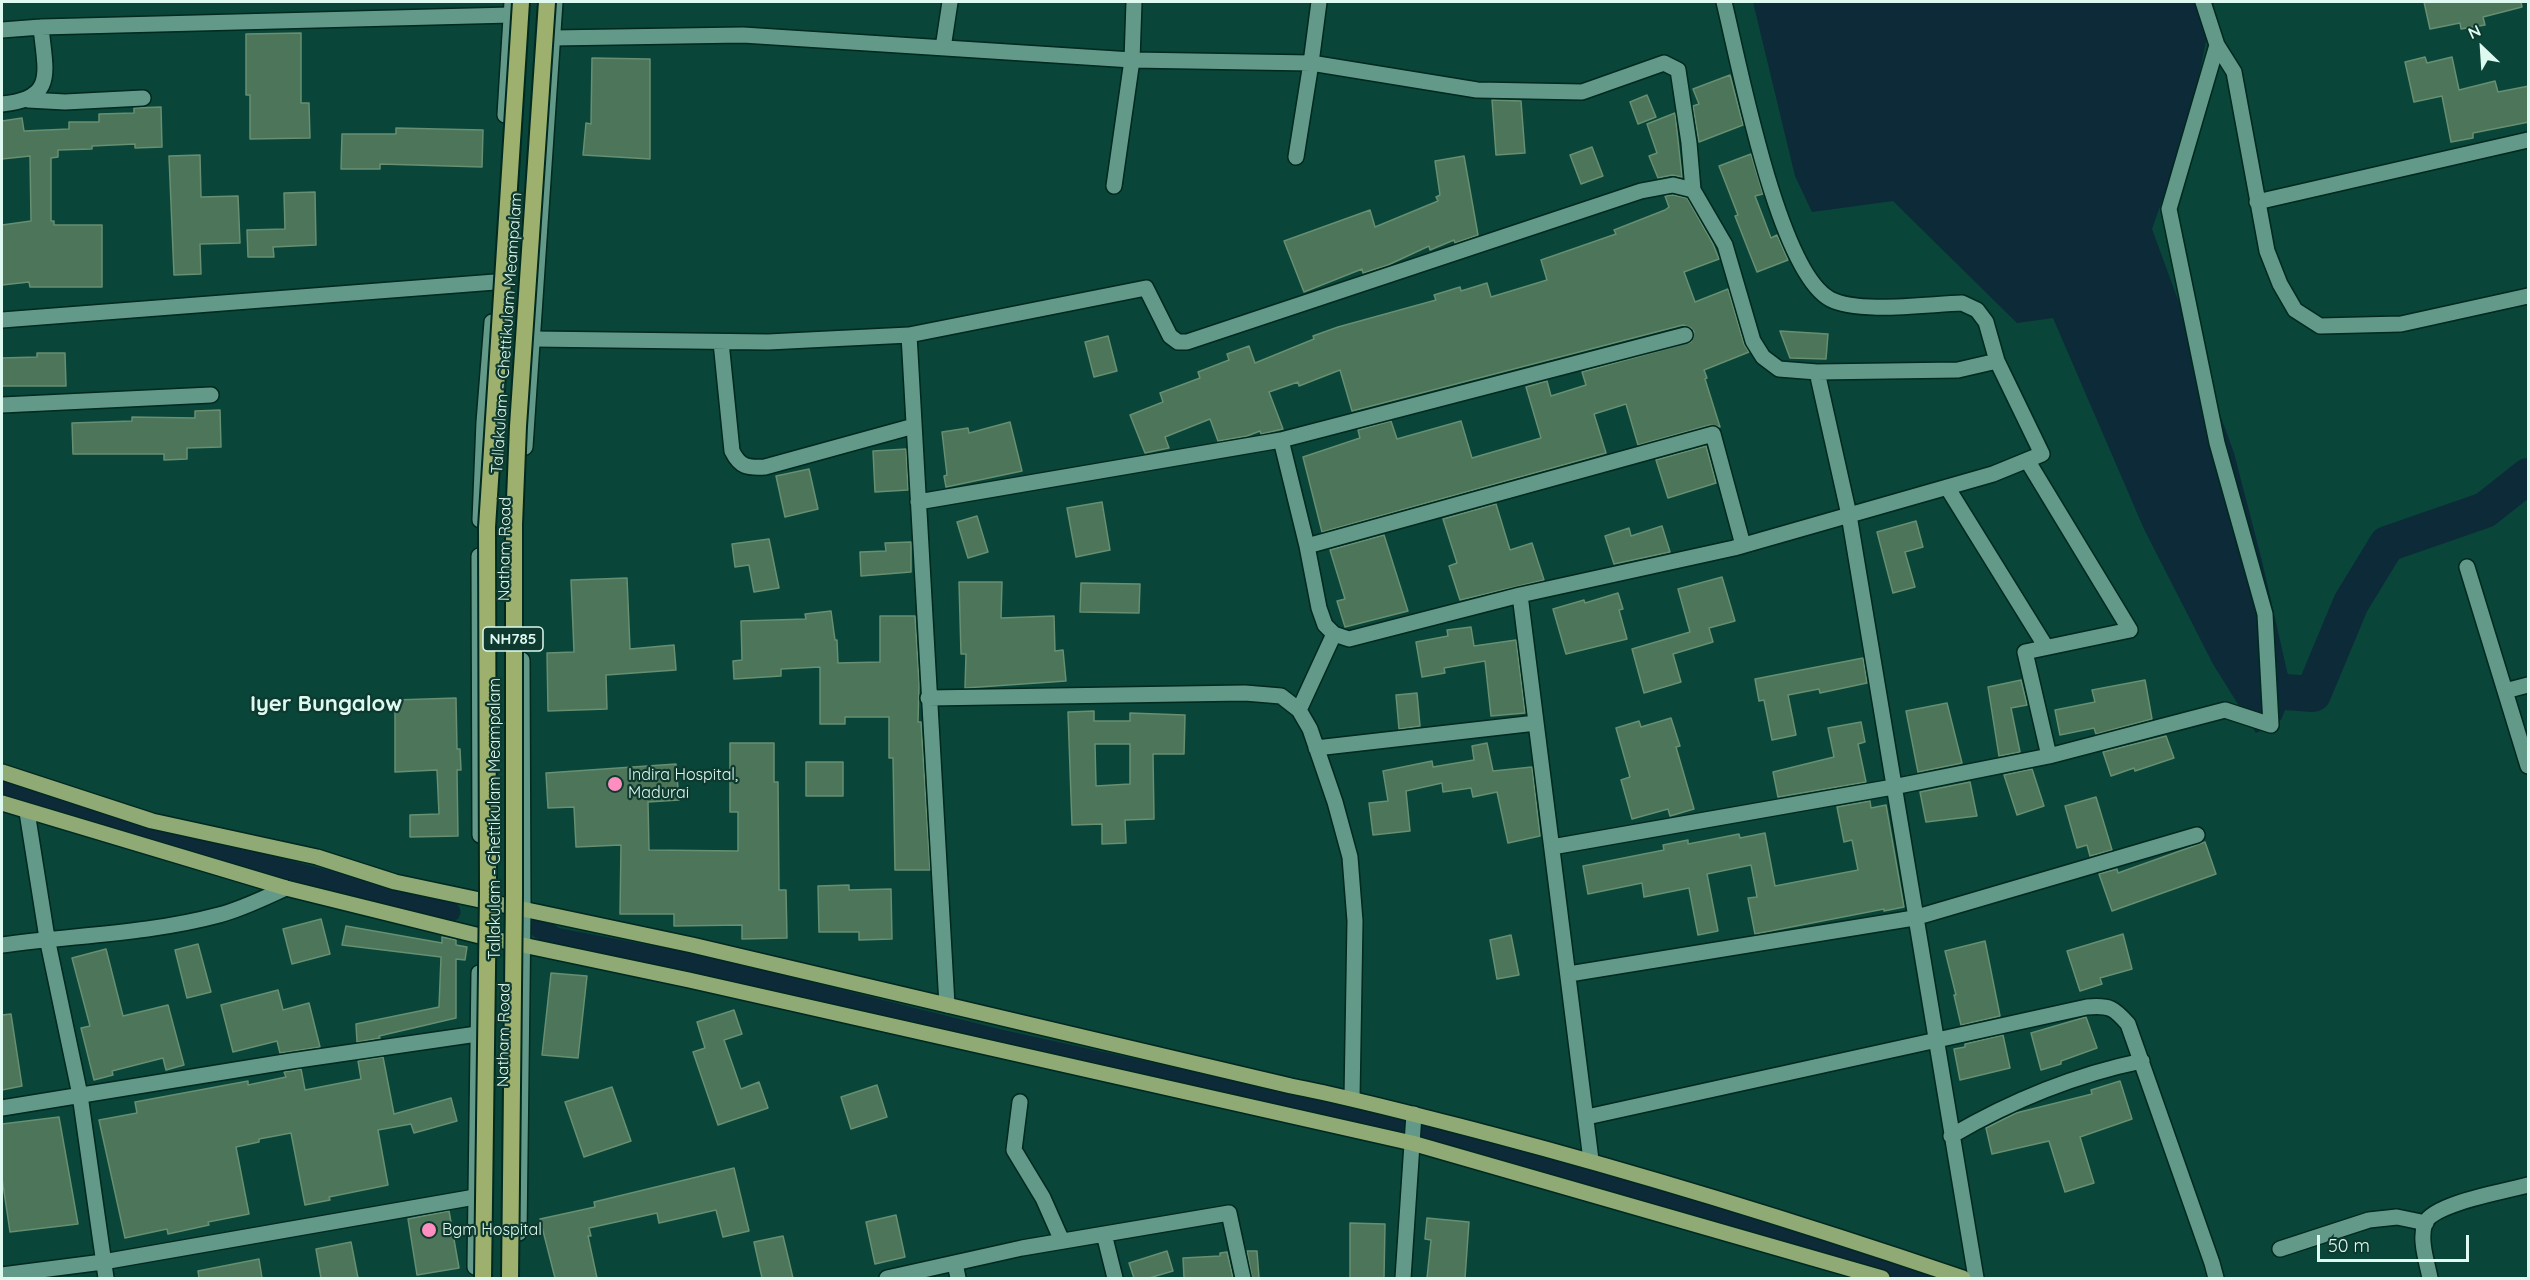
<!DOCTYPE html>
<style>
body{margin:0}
#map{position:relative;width:2530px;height:1280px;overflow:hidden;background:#094538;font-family:Quicksand,sans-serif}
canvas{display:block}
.frame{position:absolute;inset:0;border:3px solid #def9f0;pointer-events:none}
.north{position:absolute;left:2452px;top:18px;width:60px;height:60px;-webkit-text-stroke:4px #0e392e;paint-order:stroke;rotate:335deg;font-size:16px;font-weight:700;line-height:24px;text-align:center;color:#def9f0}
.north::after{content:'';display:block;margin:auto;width:21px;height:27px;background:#def9f0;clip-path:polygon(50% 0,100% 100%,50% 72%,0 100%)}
.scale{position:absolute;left:2317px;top:1235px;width:152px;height:27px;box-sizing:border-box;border:3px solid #def9f0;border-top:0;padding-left:8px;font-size:18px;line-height:21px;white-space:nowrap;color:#def9f0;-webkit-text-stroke:4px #0e392e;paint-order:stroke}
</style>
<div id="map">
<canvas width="2530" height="1280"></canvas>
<div class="frame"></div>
<div class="north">N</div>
<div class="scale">50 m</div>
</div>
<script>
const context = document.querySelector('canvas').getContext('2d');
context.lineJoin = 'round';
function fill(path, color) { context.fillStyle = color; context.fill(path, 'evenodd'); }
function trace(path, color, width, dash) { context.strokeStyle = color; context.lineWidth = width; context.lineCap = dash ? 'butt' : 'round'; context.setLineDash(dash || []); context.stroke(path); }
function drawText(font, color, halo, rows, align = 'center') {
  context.font = font + ' Quicksand,sans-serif'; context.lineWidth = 4.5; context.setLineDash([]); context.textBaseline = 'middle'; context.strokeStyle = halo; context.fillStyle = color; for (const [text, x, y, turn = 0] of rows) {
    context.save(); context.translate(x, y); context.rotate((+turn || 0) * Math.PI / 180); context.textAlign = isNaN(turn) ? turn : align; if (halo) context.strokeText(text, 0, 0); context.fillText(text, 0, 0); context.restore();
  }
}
fill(new Path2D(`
 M1753,2H2214L2189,124L2152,229L2234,453L2262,561L2292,693L2281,720L2256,733L2213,664L2144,529L2053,318L2017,323L1893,201L1812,212L1795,176Z`), '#0d2a38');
trace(new Path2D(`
 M2,789L95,822L450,912
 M540,928L555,938L703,966L1000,1040L1424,1133L1719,1216L1919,1278`), '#0d2a38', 21);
trace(new Path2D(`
 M2261,665L2271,691L2313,694L2351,603L2387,544L2485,510L2528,476`), '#0d2a38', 36);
const building = new Path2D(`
 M2424,2H2521L2522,7L2483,17L2485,25L2461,29L2460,23L2430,29Z
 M301,33V103H309L310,138L250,139V95H246V34Z
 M2425,57L2427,63L2452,57L2459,90L2495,81L2498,92L2529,86V122L2473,133V138L2451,142L2442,96L2414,102L2405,62Z
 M592,58L650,59V159L583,155L586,123L591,124Z
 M1730,75L1743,125L1699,142L1693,106L1699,104L1693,89Z
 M1647,95L1656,117L1638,124L1630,102Z
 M1492,100L1521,101L1525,153L1496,155Z
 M161,107L162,147L135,148V144L92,146V149L58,150V157L51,158V221H54V225H102V287H30L29,282L2,285V225L31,221L30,156L2,159V121L22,118L24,131L69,129V122H99V114L134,113V108Z
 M1675,113L1682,177L1672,175L1658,178L1649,156L1657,153L1647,124Z
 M396,128L483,130L482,167L380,164V169H341L342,134H396Z
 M1592,147L1603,176L1581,184L1570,155Z
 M1751,154L1763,194L1755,196L1771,238L1777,235L1788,260L1757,272L1735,216L1738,215L1719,166Z
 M200,155L201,197L238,196L240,243L200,244L201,274L174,275L169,156Z
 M1464,156L1478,235L1455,243L1454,240L1430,250L1429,246L1388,265L1363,273L1362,269L1304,292L1284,241L1370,210L1375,227L1438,201L1436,197L1440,195L1435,161Z
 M315,192L316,245L273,247L274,257H248L247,230L285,229L284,193Z
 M1673,195L1687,198L1713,244L1719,259L1684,272L1695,302L1728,289L1744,344L1749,352L1704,370L1707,378L1705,379L1720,427L1710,425L1638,445L1626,404L1594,414L1606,453L1322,532L1303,457L1360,438L1358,430L1391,421L1397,439L1461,421L1472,458L1541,438L1526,387L1547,381L1551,396L1586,385L1582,372L1691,342L1694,332L1691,328L1683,325L1352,411L1340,370L1299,386L1298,382L1269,392L1283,429L1261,434L1260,431L1247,436L1218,441L1210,419L1165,437L1169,448L1145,453L1130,415L1163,402L1160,393L1200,378L1198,372L1229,360L1227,354L1249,346L1255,363L1314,339L1313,336L1338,327L1436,300L1434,295L1460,287L1461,291L1487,283L1491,297L1547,280L1541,260L1616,234L1614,230L1665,210L1669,207L1665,196Z
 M1780,331L1828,334L1826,359L1790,358Z
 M1108,336L1117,371L1094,377L1085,342Z
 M37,353H65L66,386H2V358L37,357Z
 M220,410L221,447L187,448V459L164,460V454H73L72,423L132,421V417L195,418V411Z
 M1010,422L1022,471L946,487L944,476L947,475L942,432L968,428L969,433Z
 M1706,446L1716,483L1668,498L1656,460Z
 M906,449L908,490L875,492L873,451Z
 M809,469L818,509L785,517L776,476Z
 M1102,502L1110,550L1076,557L1067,508Z
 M1496,504L1510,550L1532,543L1544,580L1460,600L1449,566L1457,563L1443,519Z
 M977,516L988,552L968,558L957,522Z
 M1916,521L1923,547L1905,552L1915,587L1893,593L1877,532Z
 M1662,526L1670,552L1614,564L1605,536L1629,528L1631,536Z
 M1384,535L1408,611L1345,627L1337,601L1345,599L1330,550Z
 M769,539L779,588L754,592L749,565L735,567L732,544Z
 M911,542V572L861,576L860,552L886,551L885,543Z
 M1722,577L1735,621L1709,628L1713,642L1673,654L1681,682L1644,693L1632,649L1690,632L1678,589Z
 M627,578L630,649L674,645L676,670L606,675L607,709L548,711L547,653L574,652L571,580Z
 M959,582H1002L1001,618L1054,616L1055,651L1063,650L1066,681L965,688L966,654H961Z
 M1081,583L1140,584L1139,613L1080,612Z
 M1618,593L1623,609L1619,610L1627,639L1566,654L1553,609L1584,600L1585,603Z
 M831,611L835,640H837L838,663L880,662V616H915L919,683L918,722H921L930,870H895L893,758H889V717H845V724H820V667L781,669V676L734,679L733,661L742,660L741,621L806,619L805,614Z
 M1471,627L1474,646L1516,640L1525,713L1491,716L1485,661L1444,668L1445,673L1422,677L1416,642L1448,636L1447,630Z
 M1863,658L1867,683L1820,693L1819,689L1788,695L1796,735L1772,740L1764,700L1759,701L1755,679Z
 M2021,680L2027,705L2011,708L2020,752L1999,756L1988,687Z
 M2145,680L2152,719L2096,734L2094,728L2060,735L2055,710L2095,702L2092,690Z
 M1417,693L1420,726L1399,729L1396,695Z
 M456,698L457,749H460L461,770H457L458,836L410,837V815L439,814L437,770L395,772V700Z
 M1947,703L1962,763L1918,772L1906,711Z
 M1094,711V721H1130V713L1185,715L1184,754H1153L1154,819L1125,820L1126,843L1102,844V824L1072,825L1068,712ZM1095,744H1130V784L1096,786Z
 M1671,718L1680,746L1676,747L1694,809L1670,816L1668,809L1632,819L1621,780L1630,777L1616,728L1639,721L1641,727Z
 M1861,722L1865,742L1858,744L1866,782L1778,797L1773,772L1834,757L1828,728Z
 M2166,736L2174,758L2135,771L2134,768L2111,776L2103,752Z
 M730,743H774V782H778L779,890H786L787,938L742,939V925L674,926V914H620L621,845L576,847L574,807L548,808L546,773L676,764L679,800L648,802L649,850L738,851V812H730Z
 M1487,743L1493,771L1532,767L1540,836L1508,843L1497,792L1473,797L1471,788L1443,792L1442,783L1406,791L1410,831L1373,835L1369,803L1388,801L1383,771L1432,761L1433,767L1474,760L1472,746Z
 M806,762H843V796H806Z
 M2032,769L2044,806L2017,815L2004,775Z
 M1970,782L1977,816L1926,822L1920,792Z
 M2096,797L2112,850L2090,856L2087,845L2077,848L2065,806Z
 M1870,801L1871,808L1886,805L1904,907L1884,911V909L1755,934L1748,898L1757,897L1751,865L1707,874L1718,931L1698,935L1689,888L1644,897L1642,883L1588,894L1583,866L1664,850L1663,845L1688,840V844L1739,834L1740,838L1765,833L1775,886L1858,870L1852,840L1844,842L1837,807Z
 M2205,842L2216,874L2112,911L2099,874L2117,869L2118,873Z
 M849,885V890L891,889L892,939L859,940V932H819L818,886Z
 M321,919L330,954L292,964L283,929Z
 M346,926L442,943V937L456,940V945L467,947L465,960L456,959V1018L379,1036L380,1038L357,1042L356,1024L439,1007L441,957L342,945Z
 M2123,934L2132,969L2100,978L2102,984L2080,991L2067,951Z
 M1511,935L1519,975L1497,979L1490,940Z
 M1985,941L2000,1016L1961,1025L1954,995H1956L1945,951Z
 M198,944L211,992L187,998L175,950Z
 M106,949L123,1016L168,1005L184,1065L166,1070L163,1058L112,1071L113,1075L94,1080L81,1028L90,1026L72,958Z
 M551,973L587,976L578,1058L542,1055Z
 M278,990L283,1010L309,1003L320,1047L280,1053L277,1041L233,1052L221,1005Z
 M734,1010L742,1034L724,1040L741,1089L759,1082L768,1108L718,1125L693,1052L705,1048L697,1022Z
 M11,1014L22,1086L2,1090V1015Z
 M2086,1017L2097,1048L2061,1061V1064L2041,1070L2031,1033Z
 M2003,1035L2010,1068L1960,1080L1954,1049L1965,1047V1044Z
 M383,1057L394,1114L451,1098L457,1121L414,1133L411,1124L378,1130L388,1185L329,1197L330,1200L305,1205L291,1133L259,1139V1142L236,1147L249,1214L208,1222L209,1225L168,1234L167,1229L125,1238L99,1120L137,1113L135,1102L248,1081V1085L286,1077L284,1072L292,1071L301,1069L305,1090L361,1079L358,1061Z
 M2120,1081L2132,1119L2080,1137L2094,1183L2065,1192L2049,1141L1992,1154L1986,1128L2016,1113L2092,1094L2091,1090Z
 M877,1085L887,1117L851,1129L841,1097Z
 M612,1087L631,1141L584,1157L565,1102Z
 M59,1117L78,1224L10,1232L2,1178V1124Z
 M734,1168L749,1231L723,1237L716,1210L659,1223L657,1213L589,1228L591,1236H588L597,1278H555L540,1219L595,1207L594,1202Z
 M449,1211L459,1268L417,1275L408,1219Z
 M896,1215L905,1257L875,1264L866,1222Z
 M1427,1218L1469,1222L1465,1278H1427L1431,1240L1425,1239Z
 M1350,1223L1385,1224L1384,1278H1350Z
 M783,1236L793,1278H762L754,1242Z
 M351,1242L358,1278H321L316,1249Z
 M1167,1251L1173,1271L1149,1278H1134L1129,1263Z
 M1247,1251H1257L1259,1278H1252Z
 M1227,1252L1233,1278H1184L1183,1258L1220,1256V1253Z
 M259,1259L262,1278H199L198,1271Z`);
fill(building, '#4d7559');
trace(building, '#678f72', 1.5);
const minor = new Path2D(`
 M2203,2L2217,45L2234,72L2267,251L2280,284L2295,310L2320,326L2401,324L2528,296
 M2,30L41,27
 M553,38L743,35L1132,60L1311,63L1319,2
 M943,48L950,2
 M28,100L65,102L143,98
 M2,104C57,99 45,71 41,27L511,15
 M1296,157L1311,63L1477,90L1582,92L1664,63L1678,70L1689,143L1693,190
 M1114,186L1132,60L1134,2
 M2257,202L2528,140
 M2,320L495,282
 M534,339L768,342L909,335
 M721,342L732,451C740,467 747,468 765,467L914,426
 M1817,372L1849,515L1976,1278
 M2,405L211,395
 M1281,440L1685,335
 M2027,460L2130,630L2025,652L2049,756
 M1947,487L2046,647
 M918,502L1281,440L1307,546L1319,608L1325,625L1334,634L1349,639L1520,595L1734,548L1993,474L2042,454L1997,361L1986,322L1977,310L1962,303C1928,304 1858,314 1830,299C1778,271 1739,63 1724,2
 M1307,546L1713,434L1743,545
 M2467,567L2528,766
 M1520,595L1591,1160
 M2505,691L2528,685
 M928,698L1245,693L1281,696L1299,710L1310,729L1335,802L1350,857L1355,921L1352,1098
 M1299,710L1334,634
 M1316,748L1536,723
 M27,812L47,938L80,1095L106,1278
 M1552,847L1893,787L2049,756L2225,710L2271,725L2265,614L2217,443L2169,209L2217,45
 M2,945C74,935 148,934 219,915C242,909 264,898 286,888
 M1569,974L1914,918L2197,835
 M947,1005L909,335L1146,288L1170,336L1178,342H1187L1641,191L1673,185L1693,190L1725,245L1753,341L1763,357L1779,369L1817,372L1958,370L1997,361
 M1020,1102L1014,1150L1043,1198L1062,1241
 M2,1108L291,1061L477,1034
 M1587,1117L2087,1007C2110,1005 2114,1008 2128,1024L2212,1263L2216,1278
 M1951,1136C2011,1101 2074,1075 2142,1061
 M1104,1234L1115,1278
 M2280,1249L2369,1220L2397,1217L2426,1223
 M955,1263L958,1278
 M2,1275L103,1262L475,1197
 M887,1278L1022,1248L1229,1213L1243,1278
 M1403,1278L1414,1114
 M2430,1278C2427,1262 2419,1240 2425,1223C2434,1203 2507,1191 2528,1185`);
const secondary = new Path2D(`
 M505,115L512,2
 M525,447L555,2
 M480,520L484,422L492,322
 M479,556L480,835
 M519,1233L523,910L522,660
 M475,1267L479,973`);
const primary = new Path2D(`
 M2,772L152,821L317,857L395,882L692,945L1291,1086C1358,1099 1424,1117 1490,1134C1649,1176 1807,1225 1963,1278
 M2,803L286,888L480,936L689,980L1412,1143L1882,1278`);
trace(minor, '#002920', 18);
trace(secondary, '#002920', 18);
trace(primary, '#002920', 18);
trace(minor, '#639988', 15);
trace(secondary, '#639988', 15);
trace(primary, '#8faa74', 15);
const trunkBridge = new Path2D(`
 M483,1278L488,893L487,527L521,2
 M510,1278L514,894V524L518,426L547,2`);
trace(trunkBridge, '#002920', 20, []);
trace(trunkBridge, '#9eb06d', 16);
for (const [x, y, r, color] of [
 [615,784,8,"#fd8ebf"],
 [429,1230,8,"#fd8ebf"]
]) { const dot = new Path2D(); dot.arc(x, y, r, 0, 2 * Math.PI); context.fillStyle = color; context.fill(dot); trace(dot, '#0e392e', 2); }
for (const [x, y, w] of [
 [513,639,60]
]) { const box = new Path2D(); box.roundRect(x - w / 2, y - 12, w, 24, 4.5); context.fillStyle = '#0e392e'; context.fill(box); trace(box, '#def9f0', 1.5); }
drawText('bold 15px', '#def9f0', null, [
 ["NH785",513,639]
]);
drawText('16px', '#def9f0', '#0e392e', [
 ["Tallakulam - Chettikulam Meampalam",507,333,-86],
 ["Natham Road",505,549,-89],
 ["Tallakulam - Chettikulam Meampalam",495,819,-90],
 ["Natham Road",504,1035,-89]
]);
drawText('16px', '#def9f0', '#0e392e', [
 ["Indira Hospital,",628,775],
 ["Madurai",628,793],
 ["Bgm Hospital",442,1230]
], 'left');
drawText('bold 22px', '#def9f0', '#0e392e', [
 ["Iyer Bungalow",326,704]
]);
</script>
